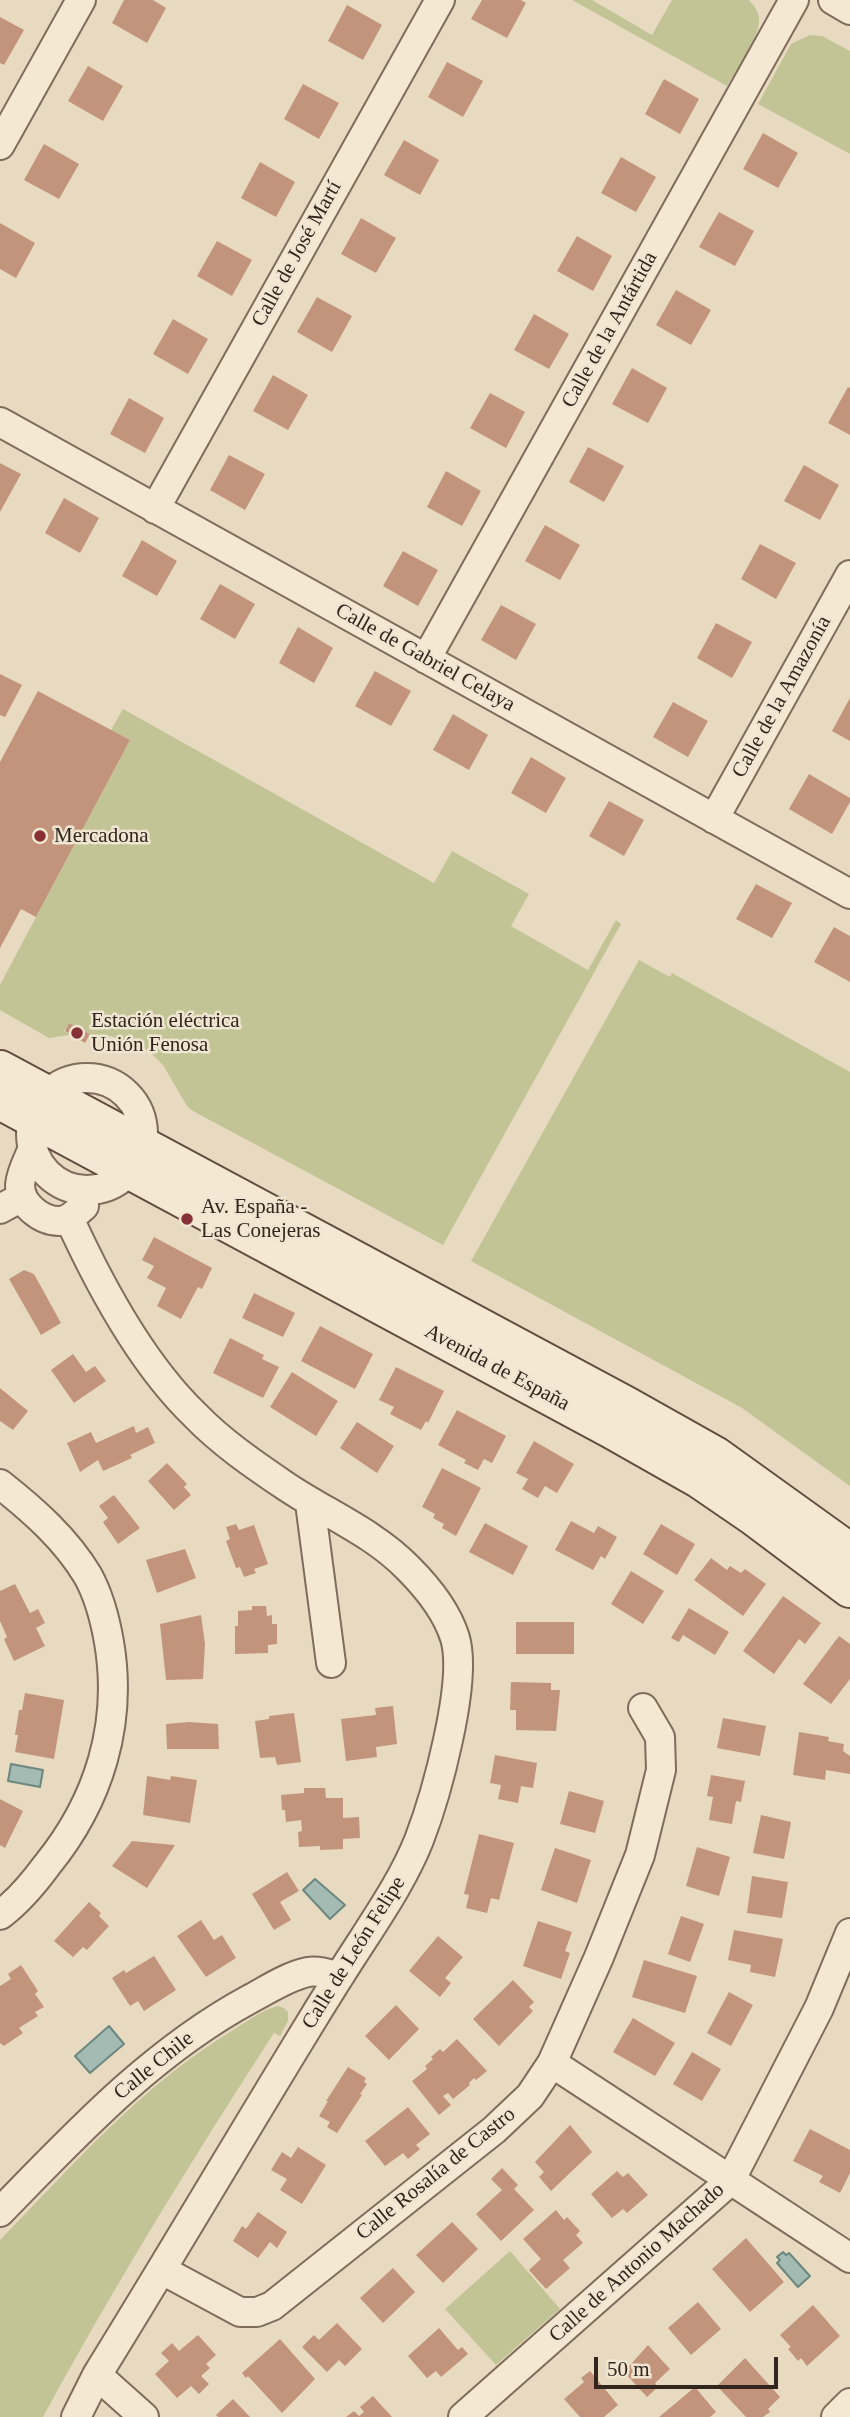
<!DOCTYPE html>
<meta charset="utf-8">
<style>
body{margin:0}
#map{position:relative;width:850px;height:2417px;overflow:hidden;background:#e8dac1;font-family:"Times New Roman",serif}
canvas{display:block}
.scale{position:absolute;left:594px;top:2357px;width:184px;height:32px;box-sizing:border-box;border:4px solid #31251d;border-top:0;padding-left:9px;font-size:21px;line-height:24px;white-space:nowrap;color:#31251d;-webkit-text-stroke:5px #f0e5d0;paint-order:stroke}
</style>
<div id="map">
<canvas width="850" height="2417"></canvas>
<div class="scale">50 m</div>
</div>
<script>
const context = document.querySelector('canvas').getContext('2d');
context.lineJoin = 'round';
function fill(path, color) { context.fillStyle = color; context.fill(path, 'evenodd'); }
function trace(path, color, width, dash) { context.strokeStyle = color; context.lineWidth = width; context.lineCap = dash ? 'butt' : 'round'; context.setLineDash(dash || []); context.stroke(path); }
function drawText(font, color, halo, rows, align = 'center') {
  context.font = font + ' "Times New Roman",serif'; context.lineWidth = 5; context.setLineDash([]); context.textBaseline = 'middle'; context.strokeStyle = halo; context.fillStyle = color; for (const [text, x, y, turn = 0] of rows) {
    context.save(); context.translate(x, y); context.rotate((+turn || 0) * Math.PI / 180); context.textAlign = isNaN(turn) ? turn : align; if (halo) context.strokeText(text, 0, 0); context.fillText(text, 0, 0); context.restore();
  }
}
fill(new Path2D(`
 M572,0H592L652,35L672,0H749C754,6 759,11 759,20C760,37 736,70 727,86Z
 M810,35L822,36L850,51V154L758,104L791,44Z
 M123,709L434,883L452,851L529,894L511,926L588,970L616,920L621,924L443,1245L193,1111L187,1106L163,1065L151,1053L137,1044L106,1035H92L69,1023L64,1031L70,1035L49,1038L0,1010V985L130,740L111,730Z
 M639,960L670,977L672,973L850,1072V1486L742,1408L471,1261Z
 M277,2006L284,2008L288,2012V2021L280,2036L274,2033C193,2158 114,2286 43,2417H0V2240C72,2166 141,2086 230,2032C245,2023 260,2011 277,2006Z
 M510,2251L560,2309L496,2365L445,2309Z`), '#c2c496');
const water = new Path2D(`
 M11,1764L43,1770L40,1787L8,1781Z
 M315,1879L345,1905L330,1919L303,1890Z
 M109,2026L124,2044L90,2073L75,2056Z
 M783,2252L786,2255L789,2253L810,2276L798,2287L777,2263L780,2260L777,2257Z`);
fill(water, '#a3bbb2');
trace(water, '#6c877f', 2);
fill(new Path2D(`
 M124,0H153L166,8L147,43L112,23Z
 M482,0H521L526,3L507,38L471,19Z
 M347,5L382,25L363,60L328,41Z
 M0,17L24,30L4,65L0,63Z
 M447,62L483,81L463,117L428,97Z
 M88,66L123,86L103,121L68,101Z
 M664,79L699,99L680,134L645,114Z
 M303,84L339,103L319,139L284,119Z
 M763,133L798,153L778,188L743,169Z
 M404,140L439,160L420,195L384,175Z
 M44,144L79,164L59,199L24,180Z
 M621,157L656,177L636,212L601,193Z
 M260,162L295,182L276,217L241,198Z
 M719,212L754,231L735,266L699,247Z
 M361,218L396,238L376,273L341,254Z
 M0,223L35,243L16,278L0,269Z
 M577,236L612,256L593,291L557,271Z
 M217,241L252,260L232,296L197,276Z
 M676,290L711,310L691,345L656,325Z
 M317,297L352,316L332,352L297,332Z
 M534,314L569,334L549,369L514,350Z
 M173,319L208,339L188,374L153,354Z
 M632,368L667,388L648,423L612,404Z
 M273,375L308,395L288,430L253,411Z
 M848,387L850,388V435L828,423Z
 M490,393L525,412L506,448L470,428Z
 M129,398L164,418L145,453L110,434Z
 M588,447L624,466L604,502L569,482Z
 M229,455L265,474L245,510L210,490Z
 M0,463L21,474L0,512Z
 M804,465L839,485L820,520L784,501Z
 M446,471L481,491L462,526L427,507Z
 M64,498L99,518L80,553L45,533Z
 M545,525L580,545L560,580L525,561Z
 M142,540L177,561L157,596L122,576Z
 M760,544L796,563L776,599L741,579Z
 M403,551L438,570L418,606L383,586Z
 M220,584L255,604L235,639L200,619Z
 M501,605L536,624L516,660L481,640Z
 M716,623L752,642L732,678L697,658Z
 M298,627L333,648L314,683L279,663Z
 M375,671L411,691L391,726L355,706Z
 M0,674L22,685L5,717L0,715Z
 M38,691L130,740L36,917L21,909L0,948V762Z
 M850,698V741L832,731Z
 M673,702L708,721L688,757L653,737Z
 M453,714L488,735L469,770L433,750Z
 M531,757L566,778L546,813L511,793Z
 M809,774L850,798V802L832,834L789,809Z
 M609,801L644,820L624,856L589,836Z
 M756,884L792,903L772,938L736,919Z
 M834,927L850,936V982L814,962Z
 M69,1023L90,1034L85,1043L65,1031Z
 M154,1237L212,1268L202,1289L198,1287L181,1319L157,1306L166,1288L147,1278L154,1266L142,1260Z
 M24,1270L34,1274L61,1323L41,1335L9,1279Z
 M254,1293L295,1313L283,1337L242,1318Z
 M320,1326L373,1354L355,1389L301,1361Z
 M230,1338L264,1355L262,1359L279,1367L263,1398L213,1373Z
 M73,1354L86,1372L95,1366L106,1381L74,1403L51,1370Z
 M396,1367L444,1391L428,1423L426,1421L421,1430L390,1414L394,1407L379,1400Z
 M292,1372L338,1401L316,1436L270,1407Z
 M0,1388L28,1411L13,1430L0,1421Z
 M457,1410L506,1436L492,1463L484,1459L478,1470L464,1463L466,1460L438,1445Z
 M357,1422L394,1446L377,1473L340,1448Z
 M134,1426L136,1433L148,1427L155,1443L130,1455L132,1458L103,1471L98,1460L80,1472L67,1443L91,1432L96,1443Z
 M534,1441L574,1464L557,1493L545,1486L538,1498L522,1489L528,1479L516,1473Z
 M167,1463L187,1484L184,1487L191,1495L174,1510L148,1481Z
 M442,1468L481,1488L456,1536L442,1528L444,1524L433,1518L435,1514L422,1507Z
 M114,1495L140,1528L118,1544L103,1522L108,1518L99,1506Z
 M571,1521L594,1533L598,1526L617,1537L605,1559L601,1556L593,1570L555,1550Z
 M485,1523L528,1546L513,1575L469,1552Z
 M236,1524L239,1530L254,1525L268,1564L254,1569L256,1573L244,1577L240,1567L236,1568L226,1541L230,1539L226,1527Z
 M661,1524L695,1544L677,1575L643,1554Z
 M185,1549L196,1578L157,1593L146,1560Z
 M711,1558L727,1570L730,1566L741,1573L745,1569L766,1584L743,1616L694,1580Z
 M631,1571L664,1591L643,1624L611,1604Z
 M15,1584L30,1613L38,1609L45,1623L36,1628L45,1646L14,1661L4,1639L7,1637L0,1621V1591Z
 M783,1596L821,1623L805,1644L799,1639L774,1674L743,1651Z
 M252,1606H266L267,1616L272,1615V1624H277V1644L268,1645V1653L235,1654V1626H238V1611L252,1610Z
 M689,1608L729,1632L715,1655L683,1635L679,1642L671,1638Z
 M201,1615L205,1644L203,1679L166,1680L160,1624Z
 M516,1622H574V1654H516Z
 M839,1636L850,1644V1679L831,1704L803,1684Z
 M511,1682L551,1683V1690H560L556,1731L516,1730V1710H510Z
 M25,1693L64,1700L54,1759L15,1752L18,1735H15L19,1710H22Z
 M393,1706L397,1744L376,1747L377,1757L346,1761L341,1719L376,1715L375,1708Z
 M294,1713L301,1762L277,1765L275,1757L260,1758L255,1721L269,1719V1716Z
 M723,1718L766,1726L760,1756L717,1748Z
 M189,1722L218,1724L219,1749H167L166,1724Z
 M799,1732L829,1737L828,1741L844,1744L843,1751L850,1756V1774L826,1770L825,1780L793,1775Z
 M495,1755L537,1763L533,1788L521,1786L518,1803L498,1799L501,1785L490,1783Z
 M711,1775L745,1781L741,1802L736,1801L732,1824L709,1820L713,1797L707,1796Z
 M147,1776L170,1780L171,1776L197,1780L190,1823L143,1815Z
 M304,1788H325L326,1798H343V1818L359,1817L360,1838L343,1839V1849L320,1850V1846L299,1847L298,1832L302,1831L301,1820L286,1822L285,1810H282L281,1795L304,1793Z
 M569,1791L604,1801L595,1833L560,1824Z
 M0,1799L23,1811L5,1848L0,1845Z
 M761,1815L791,1822L784,1859L753,1853Z
 M479,1834L514,1843L499,1900L491,1898L487,1913L466,1908L469,1895L464,1894Z
 M132,1841L175,1845L147,1888L112,1866Z
 M697,1847L730,1857L719,1896L686,1886Z
 M555,1848L591,1860L577,1903L541,1890Z
 M287,1872L299,1891L280,1902L291,1920L274,1930L252,1894Z
 M752,1876L788,1882L782,1918L747,1913Z
 M89,1902L101,1913L99,1916L109,1926L87,1950L83,1947L73,1957L54,1941Z
 M681,1916L704,1924L690,1962L668,1954Z
 M201,1920L214,1940L222,1935L236,1958L206,1977L177,1936Z
 M538,1921L572,1932L565,1951L570,1953L561,1979L523,1966Z
 M734,1930L783,1939L775,1977L750,1972L751,1965L728,1960Z
 M438,1936L463,1957L445,1978L451,1983L440,1997L409,1971Z
 M154,1956L176,1990L144,2011L138,2001L130,2006L112,1978L124,1970L126,1973Z
 M644,1960L697,1976L685,2013L632,1997Z
 M21,1965L38,1991L35,1994L44,2007L35,2012L38,2016L19,2028L23,2033L4,2046L0,2043V1986L11,1979L8,1974Z
 M513,1980L534,2002L529,2007L533,2011L499,2046L473,2019Z
 M729,1992L753,2005L731,2046L707,2033Z
 M396,2005L419,2029L389,2060L365,2036Z
 M633,2018L675,2043L655,2076L613,2052Z
 M457,2039L487,2071L476,2080L474,2078L469,2083L470,2085L453,2099L448,2093L443,2096L451,2105L439,2115L412,2081L427,2069L425,2066L433,2059L431,2057L440,2049L443,2052Z
 M692,2052L721,2069L702,2101L673,2084Z
 M348,2067L366,2078L364,2082L367,2084L360,2094L362,2095L337,2133L327,2127L330,2122L319,2116L328,2101H326Z
 M408,2107L430,2134L416,2145L420,2149L408,2159L403,2153L385,2166L365,2141Z
 M570,2125L592,2152L551,2191L539,2177L544,2172L535,2162Z
 M810,2129L850,2150V2173L840,2193L819,2182L823,2176L793,2161Z
 M298,2147L326,2165L302,2204L280,2190L287,2179L271,2170L282,2152L291,2158Z
 M502,2168L518,2185L514,2189L534,2210L501,2241L476,2214L502,2190L491,2179Z
 M617,2171L623,2177L628,2173L648,2195L627,2213L623,2209L612,2218L591,2194Z
 M556,2210L564,2220L567,2217L580,2231L576,2235L583,2243L563,2260L570,2268L546,2289L529,2270L541,2259L523,2239Z
 M258,2212L287,2232L277,2248L270,2242L258,2258L233,2241L242,2226L246,2229Z
 M452,2222L478,2249L443,2283L416,2255Z
 M746,2238L784,2282L750,2312L712,2269Z
 M393,2268L415,2292L383,2323L360,2298Z
 M698,2302L721,2329L691,2355L668,2328Z
 M813,2305L840,2336L807,2366L801,2358L798,2361L788,2349L791,2347L780,2335Z
 M337,2323L362,2349L345,2366L339,2360L327,2372L302,2347L314,2335L319,2340Z
 M439,2328L458,2350L462,2347L468,2354L441,2377L436,2371L427,2378L408,2356Z
 M198,2335L216,2355L206,2364L210,2368L201,2376L209,2384L199,2394L191,2386L177,2398L155,2374L169,2361L161,2353L172,2343L179,2351Z
 M280,2339L315,2379L282,2413L248,2376L246,2378L242,2373Z
 M648,2345L670,2369L655,2383L658,2387L647,2397L624,2372Z
 M745,2358L780,2397L768,2409L770,2412L763,2417H746L717,2386Z
 M590,2371L618,2405L604,2417H580L564,2399L584,2382L581,2378Z
 M695,2387L716,2412L710,2417H659Z
 M373,2396L392,2417H346L354,2411L359,2416L364,2412L360,2407Z
 M233,2399L250,2417H218L216,2415Z`), '#c2947b');
const street = new Path2D(`
 M833,0L850,10
 M0,145L81,0
 M0,422L850,894
 M155,509L440,0
 M426,659L794,0
 M714,819L850,575
 M31 1134a56 56 0 1 1 112 0a56 56 0 1 1-112 0Z
 M33,1148C28,1160 21,1172 20,1185C20,1204 41,1222 61,1221C70,1220 77,1212 84,1206
 M0,1209L22,1197
 M69,1218C99,1284 143,1365 195,1415C221,1442 253,1464 284,1485C325,1513 373,1532 408,1568C427,1587 447,1612 455,1638C468,1682 436,1796 419,1840C405,1875 384,1907 364,1938C343,1970 323,2002 303,2035C234,2148 167,2262 97,2375L76,2417
 M0,1484C33,1510 66,1539 88,1576C99,1596 105,1619 109,1642C123,1724 99,1801 47,1865C33,1884 19,1901 0,1915
 M310,1503L331,1663
 M552,2063L850,2258
 M0,2212C77,2133 152,2052 250,1999C267,1990 288,1976 308,1972C318,1970 329,1974 339,1977
 M162,2270L240,2312H257L272,2306L494,2130L530,2096L552,2063L599,1957L640,1855L661,1770L660,1737L643,1708
 M97,2375L144,2417
 M463,2417L730,2181L819,2008L850,1933
 M836,2417L850,2403`);
const secondary = new Path2D(`
 M0,1070L626,1406L715,1456L850,1553
 M0,1100L610,1428L700,1479L754,1516L850,1588`);
trace(street, '#7f6c5b', 32);
trace(secondary, '#614d3e', 42);
trace(street, '#f4e8d3', 28);
trace(secondary, '#f4e8d3', 38);
for (const [x, y, r, color] of [
 [40,836,7,"#873137"],
 [77,1033,7,"#873137"],
 [187,1219,7,"#873137"]
]) { const dot = new Path2D(); dot.arc(x, y, r, 0, 2 * Math.PI); context.fillStyle = color; context.fill(dot); trace(dot, '#f0e5d0', 2.5); }
drawText('21px', '#31251d', '#f0e5d0', [
 ["Calle de José Martí",297,254,-61],
 ["Calle de la Antártida",610,330,-61],
 ["Calle de Gabriel Celaya",425,658,29],
 ["Calle de la Amazonía",782,697,-61],
 ["Avenida de España",497,1368,28],
 ["Calle de León Felipe",354,1953,-58],
 ["Calle Chile",154,2066,-39],
 ["Calle Rosalía de Castro",436,2174,-39],
 ["Calle de Antonio Machado",637,2263,-42]
]);
drawText('21px', '#31251d', '#f0e5d0', [
 ["Mercadona",54,836],
 ["Estación eléctrica",91,1021],
 ["Unión Fenosa",91,1045],
 ["Av. España -",201,1207],
 ["Las Conejeras",201,1231]
], 'left');
</script>
